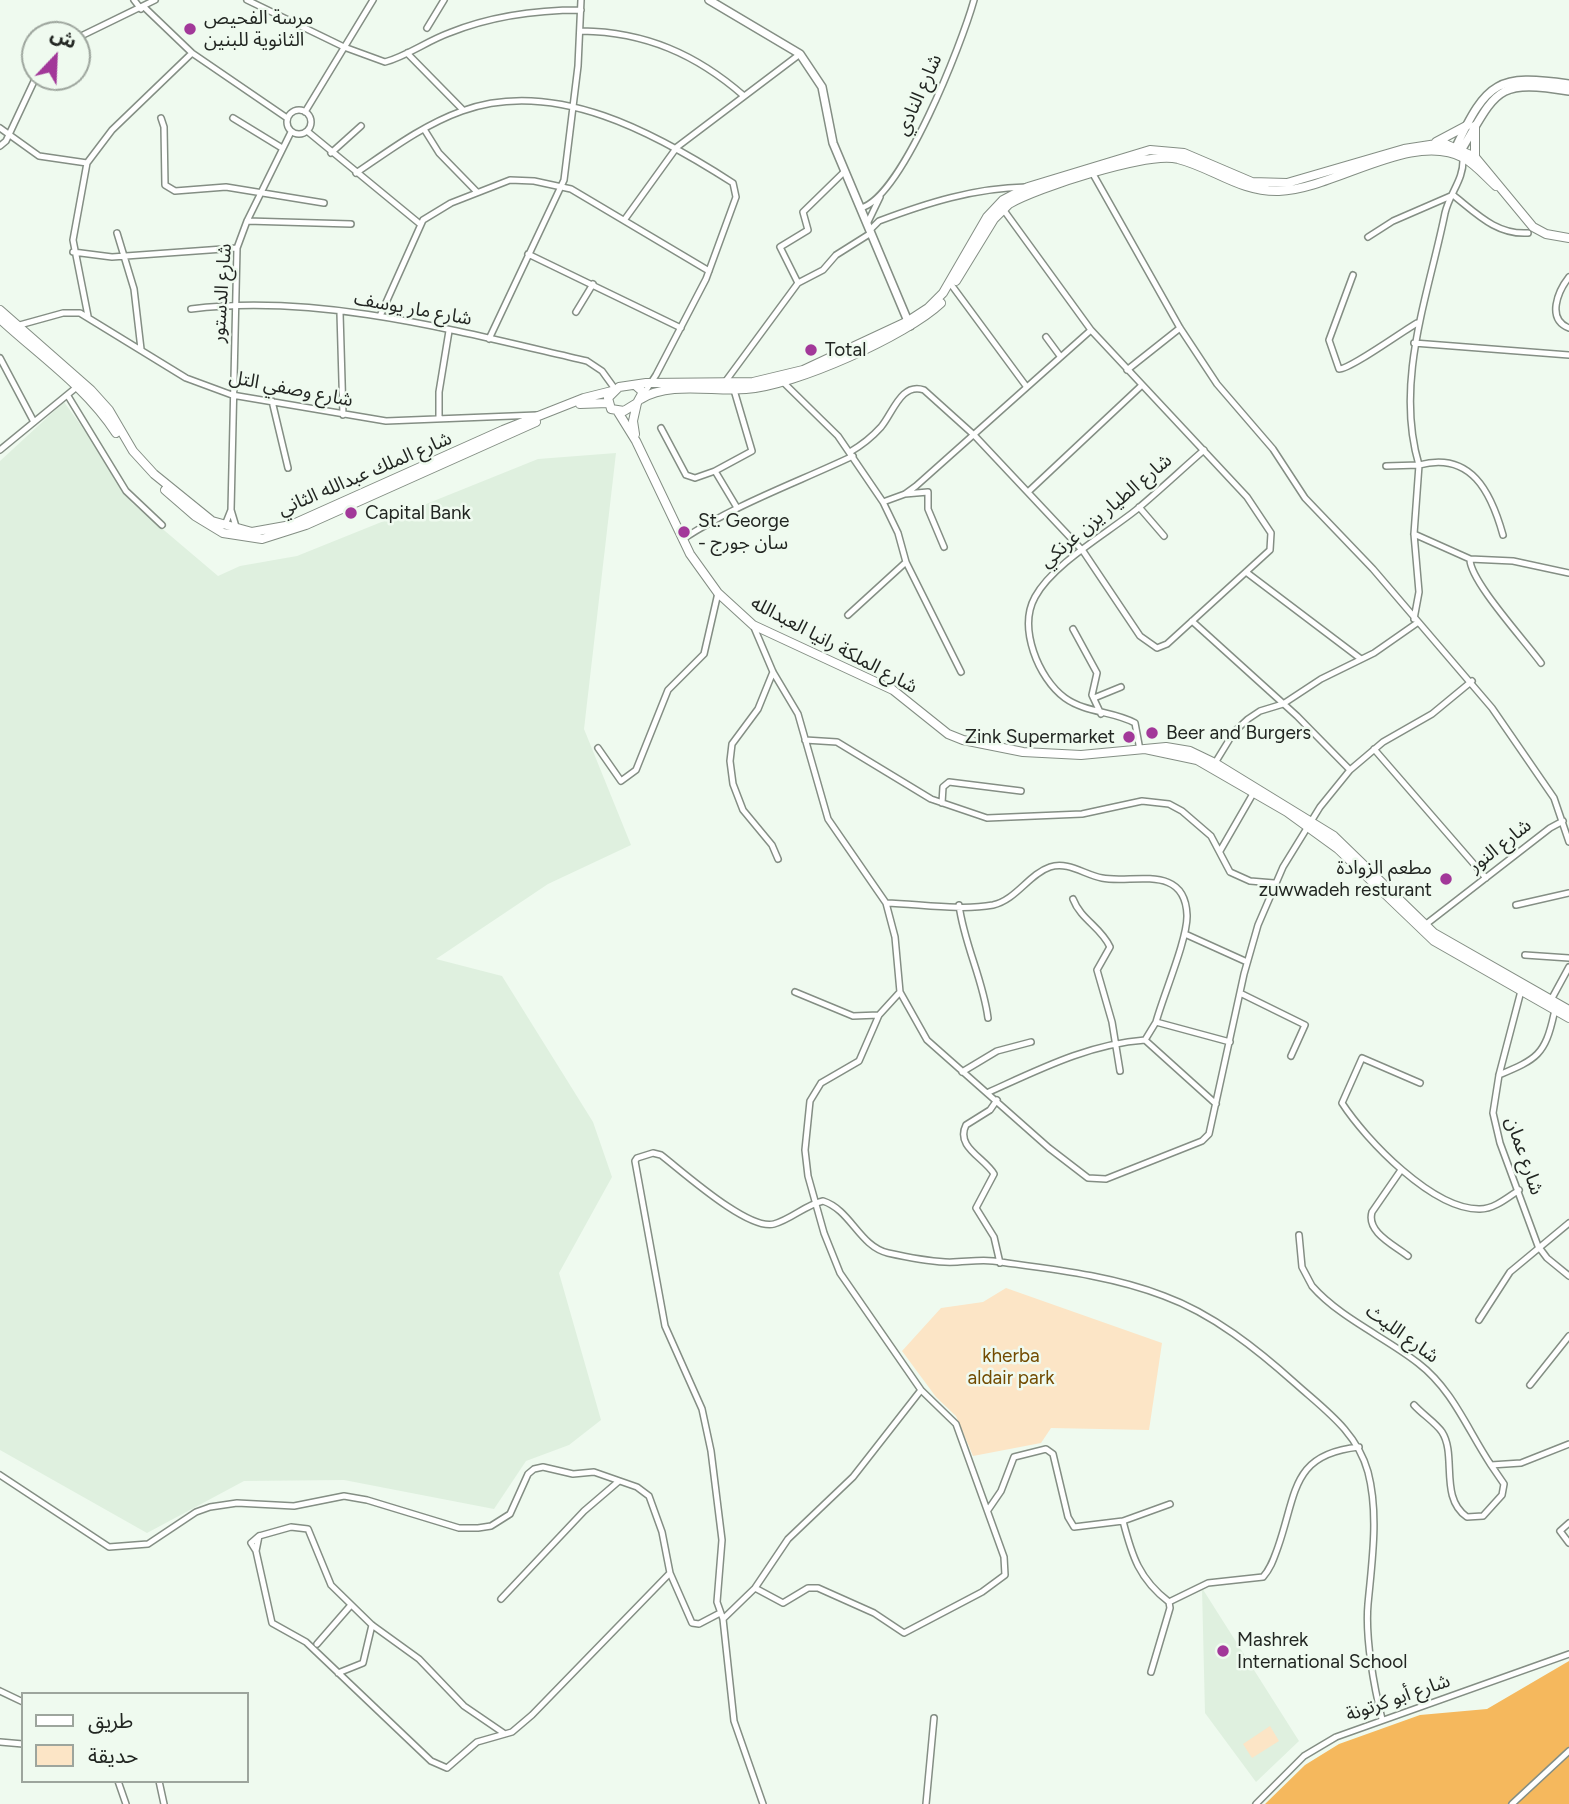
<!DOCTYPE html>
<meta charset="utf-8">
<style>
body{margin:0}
#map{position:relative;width:1569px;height:1804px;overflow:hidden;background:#effaef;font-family:Figtree,"Noto Sans Arabic",sans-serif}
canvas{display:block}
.legend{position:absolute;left:21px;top:1692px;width:228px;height:91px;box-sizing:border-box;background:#effaef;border:2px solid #9da59d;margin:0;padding:9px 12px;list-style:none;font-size:21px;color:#222622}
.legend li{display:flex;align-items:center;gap:14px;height:35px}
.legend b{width:35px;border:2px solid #9da59d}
.north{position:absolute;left:21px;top:21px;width:70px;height:70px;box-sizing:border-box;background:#effaef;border:2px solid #9da59d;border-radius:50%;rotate:23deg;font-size:19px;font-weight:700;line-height:28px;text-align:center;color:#222622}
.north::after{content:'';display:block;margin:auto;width:24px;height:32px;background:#a23899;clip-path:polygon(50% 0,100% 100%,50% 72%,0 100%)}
</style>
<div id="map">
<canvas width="1569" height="1804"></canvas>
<ul class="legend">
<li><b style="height:9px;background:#fff"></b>طريق</li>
<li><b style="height:19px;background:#fce5c6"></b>حديقة</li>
</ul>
<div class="north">ش</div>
</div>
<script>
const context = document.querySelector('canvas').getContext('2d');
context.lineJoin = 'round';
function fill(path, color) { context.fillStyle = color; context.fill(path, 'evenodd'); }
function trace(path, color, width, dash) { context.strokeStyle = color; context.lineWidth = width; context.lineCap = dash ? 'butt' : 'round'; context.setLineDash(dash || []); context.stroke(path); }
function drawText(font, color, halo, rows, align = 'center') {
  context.font = font + ' Figtree,"Noto Sans Arabic",sans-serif'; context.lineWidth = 5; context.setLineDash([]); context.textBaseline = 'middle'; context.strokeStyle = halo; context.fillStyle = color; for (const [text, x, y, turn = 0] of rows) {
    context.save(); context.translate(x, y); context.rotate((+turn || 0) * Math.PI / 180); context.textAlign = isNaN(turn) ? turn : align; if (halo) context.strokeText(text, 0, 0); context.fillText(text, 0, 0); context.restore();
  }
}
fill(new Path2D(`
 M64,402L119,478L132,503L218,576L240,566L297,556L538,459L616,453L584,729L631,845L548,884L436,959L502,976L593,1122L612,1177L559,1273L601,1420L569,1445L526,1461L494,1509L344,1480L244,1481L147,1533L0,1450V461Z
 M1202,1588L1299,1741L1256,1782L1205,1713Z`), '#dff0df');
fill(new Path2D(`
 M1006,1288L1162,1343L1149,1430L1051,1428L1041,1443L973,1456L956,1416L936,1397L902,1351L941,1308L983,1302Z
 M1270,1726L1279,1741L1252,1758L1243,1744Z`), '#fce5c6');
fill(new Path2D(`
 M1569,1661V1804H1265L1305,1765L1339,1744L1420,1715L1487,1709Z`), '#f5b85d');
const minor = new Path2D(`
 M134,0L141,9
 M247,0L344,47L385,62C407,56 427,41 449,33C491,16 536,10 581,10
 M144,7L192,53L287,118
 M427,28L444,0
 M582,31C645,32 696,54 744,96
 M77,38L155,0
 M407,53L463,110
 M287 122a12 12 0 1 1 24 0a12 12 0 1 1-24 0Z
 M305,112L373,0
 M161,118L164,127L165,185L175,191L226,187L324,203
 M233,118L282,148
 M0,128L39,156L87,163
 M424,129L439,153L477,192
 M307,131L420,224
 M0,146L6,141L36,77
 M331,153L361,126
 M356,173C390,150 423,125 462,111C555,77 657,134 733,183L736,197L706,279L656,375L643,395
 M1093,174L1180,328L1217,384L1273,449L1305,498L1373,569L1492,708L1554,798L1569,842
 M861,208C902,197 962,43 974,0
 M625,219L677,147L800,54
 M247,221L351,224
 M867,224L880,197
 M870,230L879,221C927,203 974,188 1026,187
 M117,233L134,289L141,349
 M1368,237L1393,221L1453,195C1476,213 1496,235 1528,233
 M73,252L112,257L237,248
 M528,254L681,328
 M1353,275L1329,340L1339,369C1349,370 1403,331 1417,323
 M1569,277C1558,291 1546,319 1569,328
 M798,283L780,247L808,230L803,212L845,171
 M950,283L1026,386
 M191,309C321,293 461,332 587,361L602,371L615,389
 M576,312L593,284
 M340,313L343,415
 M88,316L73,240L87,163L112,130L192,53
 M380,316L423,220L451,203L510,180L534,181L571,189L709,271
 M16,326L63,313H80L186,378L232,395L386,421L537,415
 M1046,337L1060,356
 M489,339L564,180L578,66L581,0
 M1414,343L1569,355
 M0,358L34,422
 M1127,370L1180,328
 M725,382L798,283L823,270L836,255L871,233
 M784,383L838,436L883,502L898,533L906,562L961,672
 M734,390L752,451L715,471L736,506
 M68,396L126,491L162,525
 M272,401L288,468
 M439,417V392L449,331
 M661,428L686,475L695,478L715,471
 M0,450L78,386
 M850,452C862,445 872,437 881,427C893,413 901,382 924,390L974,435L1083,551L1140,636L1157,648L1167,644L1270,550L1271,533L1247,497L1091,330L1003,209
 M1386,466L1419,465C1394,382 1429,293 1445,213C1450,192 1464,180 1463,158
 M1028,492L1141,386
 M905,494L928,492V509L944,547
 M883,502L905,494L916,486L1091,330
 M1139,507L1164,536
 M231,510L237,530
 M225,525L231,510L237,248L247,221L291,132
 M1414,534L1470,559C1469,580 1526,642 1541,663
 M683,539C736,504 796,483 853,456
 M1470,559L1513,561L1569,573
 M1246,572L1361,659
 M848,615L906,562
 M1414,619L1419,592L1414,534L1419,465C1471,451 1491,492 1503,535
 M1192,621L1297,716L1350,770
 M753,625L773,672L798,714L828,819L886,903L895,937L900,992L927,1040L1049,1148L1088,1178L1106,1179L1202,1141L1209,1134L1244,974L1258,925L1283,867L1320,807L1350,770L1383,742L1432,714L1472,681
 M1073,629L1097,673L1092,695L1101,714
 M773,672L758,709L732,744L730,761L733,784L743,810L772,845L778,859
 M1094,698L1121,687
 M805,740L837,742L931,799L987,818L1082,814L1142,801L1169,804L1182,811L1211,836L1230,872L1250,881L1274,883
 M598,748L621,781L636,770L668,690L704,654L718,593
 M1374,749L1486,878
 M1140,750L1135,723C1113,711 1086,713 1065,698C1038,678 1018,628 1035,597C1053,564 1106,534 1136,510C1159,491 1181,470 1204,450
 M1215,763L1234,732L1248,719L1260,711L1283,704L1321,679L1374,653L1417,623
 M942,803L943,787L949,782L1021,791
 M1220,851L1254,792
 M1073,899C1081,920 1101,927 1110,947L1097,970L1112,1022L1120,1071
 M886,903C920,904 960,911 993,905C1016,900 1029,874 1050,867C1068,861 1085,875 1102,878C1132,884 1185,863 1187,915C1188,938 1163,996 1156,1022
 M959,905C964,944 983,979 988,1018
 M1516,905L1569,893
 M1425,925L1550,828L1563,821
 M1185,934L1247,962
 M1525,955L1569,958
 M1521,991L1499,1075L1493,1113L1500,1143L1538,1246L1547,1258L1569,1276
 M795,992L853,1016L879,1015L900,992
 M1240,993L1305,1025L1291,1056
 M1551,1000L1569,967
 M1145,1040L1216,1104
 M962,1072L997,1051L1031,1042
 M1499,1075C1537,1059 1545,1055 1554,1014
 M1420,1083L1362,1058L1342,1103C1366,1140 1433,1210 1480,1209C1494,1209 1507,1198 1519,1190
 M989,1092C1040,1069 1089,1044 1145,1040L1156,1022L1230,1042
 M997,1100L990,1110L966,1125C955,1147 985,1158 994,1174L976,1208L994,1237L1000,1263
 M1401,1170L1372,1212C1366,1232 1394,1245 1408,1256
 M1299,1235L1302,1267L1312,1286C1340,1318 1385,1337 1418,1363C1453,1390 1467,1429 1491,1465L1521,1463L1569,1444
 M1479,1320L1510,1272L1569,1223
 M1530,1385L1569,1336
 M1414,1405C1422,1414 1436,1423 1442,1432C1457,1455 1439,1498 1467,1517L1483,1516L1502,1495L1504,1484L1491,1465
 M0,1475L109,1547L148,1544L196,1512L210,1507L237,1503L294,1506L344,1496L367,1500L459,1528H478L491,1526L510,1514L528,1474L534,1469L543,1467L573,1474L594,1472L637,1487L649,1496L662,1532L670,1573
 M988,1510L1001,1491L1014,1457L1046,1449L1053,1454L1068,1517L1074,1527L1123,1521L1170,1504
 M1123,1521C1132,1556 1139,1579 1169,1602
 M1569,1523L1560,1531L1569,1543
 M256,1551L251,1543L259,1536
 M755,1588L783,1603L808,1588H818L874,1613L904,1633L982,1592L1005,1575L1004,1557L956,1424L921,1390L840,1273L824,1233L808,1176L805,1150L810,1101L821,1083L859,1061L879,1015
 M501,1599L584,1511L619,1481
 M1169,1602L1208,1583L1263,1577C1271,1568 1274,1558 1278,1547C1297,1493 1291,1454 1359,1447
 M723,1619L755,1588L788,1539L853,1477L921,1390
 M317,1644L351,1605
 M1151,1672L1170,1608L1169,1602
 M338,1673L363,1663L372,1625
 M0,1691L23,1702
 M505,1734L477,1742L447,1768L431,1761L306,1642L272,1623L256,1551L259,1536L291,1527L308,1529L331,1585L372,1625L419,1659L464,1706L505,1734L512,1732L532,1715L670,1573L692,1623L699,1624L720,1613
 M0,1742L23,1744
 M118,1781L126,1804
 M159,1781L164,1804
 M763,1804L734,1721L723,1619L717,1602L722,1540L711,1451L702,1409L665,1326L635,1161L637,1158L653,1153L661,1155C682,1171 748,1231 774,1224C792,1219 805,1205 823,1201C851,1210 859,1246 888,1253C906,1257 926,1261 945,1262C961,1263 977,1259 993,1261C1050,1269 1110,1275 1164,1296C1213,1314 1257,1349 1296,1384C1325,1410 1357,1432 1368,1472C1379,1514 1372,1561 1368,1604C1365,1638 1374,1687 1382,1719
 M926,1804L934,1718
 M1256,1804L1304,1756L1336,1737L1569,1654
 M1512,1804L1569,1751`);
const tertiary = new Path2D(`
 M709,0L800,54L822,87L833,143L910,326
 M1456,152L1462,149C1497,90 1496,79 1569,91
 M1457,152L1456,147C1487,81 1498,74 1569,84`);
const secondary = new Path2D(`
 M1436,142L1468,125
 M1475,157V126
 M956,281L994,219L1009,204C1036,188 1149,151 1178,159C1214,168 1239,192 1279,191C1335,189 1412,130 1464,158C1476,165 1486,177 1496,186
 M0,310L91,390L109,410L133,451L154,474L212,521L252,532L291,525L503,430L584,398L612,391
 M0,319C40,356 85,386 116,433
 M635,385L643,392L637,403L624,411L611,409L608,398L619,387L646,383L753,382L803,370L908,321L928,308L943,293L987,217L1003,200L1028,187L1150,150L1184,153L1252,182L1287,183L1404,149L1443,143L1475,157L1533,227L1546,234L1569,238
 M641,399C669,381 714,392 746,389C794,386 906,336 941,303
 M580,404L608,403
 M618,412L636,441L690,554L718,593L753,625L893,690L948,734L963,740L1023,752L1081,755L1166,747L1190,751L1215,763L1334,836L1434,933L1569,1010
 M635,434L633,421L637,403
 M165,490L195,516L223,533L262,539L306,525L536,422
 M1145,749L1197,760L1287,812L1338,849L1434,941L1569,1018`);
trace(minor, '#848e84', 8);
trace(tertiary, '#848e84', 10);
trace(secondary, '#848e84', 10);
trace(minor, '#fff', 5);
trace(tertiary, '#fff', 7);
trace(secondary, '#fff', 8);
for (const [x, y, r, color] of [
 [190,29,7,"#a23899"],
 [811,350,7,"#a23899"],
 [351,513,7,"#a23899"],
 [684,532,7,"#a23899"],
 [1152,733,7,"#a23899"],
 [1129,737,7,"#a23899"],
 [1446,879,7,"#a23899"],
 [1223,1651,7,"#a23899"]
]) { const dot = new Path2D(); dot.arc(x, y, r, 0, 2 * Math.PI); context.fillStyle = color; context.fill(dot); trace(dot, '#effaef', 2.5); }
drawText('19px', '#222622', '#effaef', [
 ["مرسة الفحيص",204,18],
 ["الثانوية للبنين",204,40],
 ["Total",825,350],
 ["Capital Bank",365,513],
 ["St. George",698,521],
 ["- سان جورج",698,543],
 ["Beer and Burgers",1166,733],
 ["Zink Supermarket",1115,737,"right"],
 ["مطعم الزوادة",1432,868,"right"],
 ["zuwwadeh resturant",1432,890,"right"],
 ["Mashrek",1237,1640],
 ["International School",1237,1662]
], 'left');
drawText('19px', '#222622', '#effaef', [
 ["شارع النادي",919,95,-66],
 ["شارع الدستور",222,293,-86],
 ["شارع مار يوسف",413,309,10],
 ["شارع وصفي التل",291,389,11],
 ["شارع الملك عبدالله الثاني",365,474,-23],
 ["شارع الطيار يزن عرنكي",1106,511,-40],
 ["شارع الملكة رانيا العبدالله",834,645,28],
 ["شارع النور",1500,846,-38],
 ["شارع عمان",1524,1156,71],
 ["شارع الليث",1402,1334,36],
 ["شارع أبو كرتونة",1398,1698,-19]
]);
drawText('19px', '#724b00', '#effaef', [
 ["kherba",1011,1356],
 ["aldair park",1011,1378]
]);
</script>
